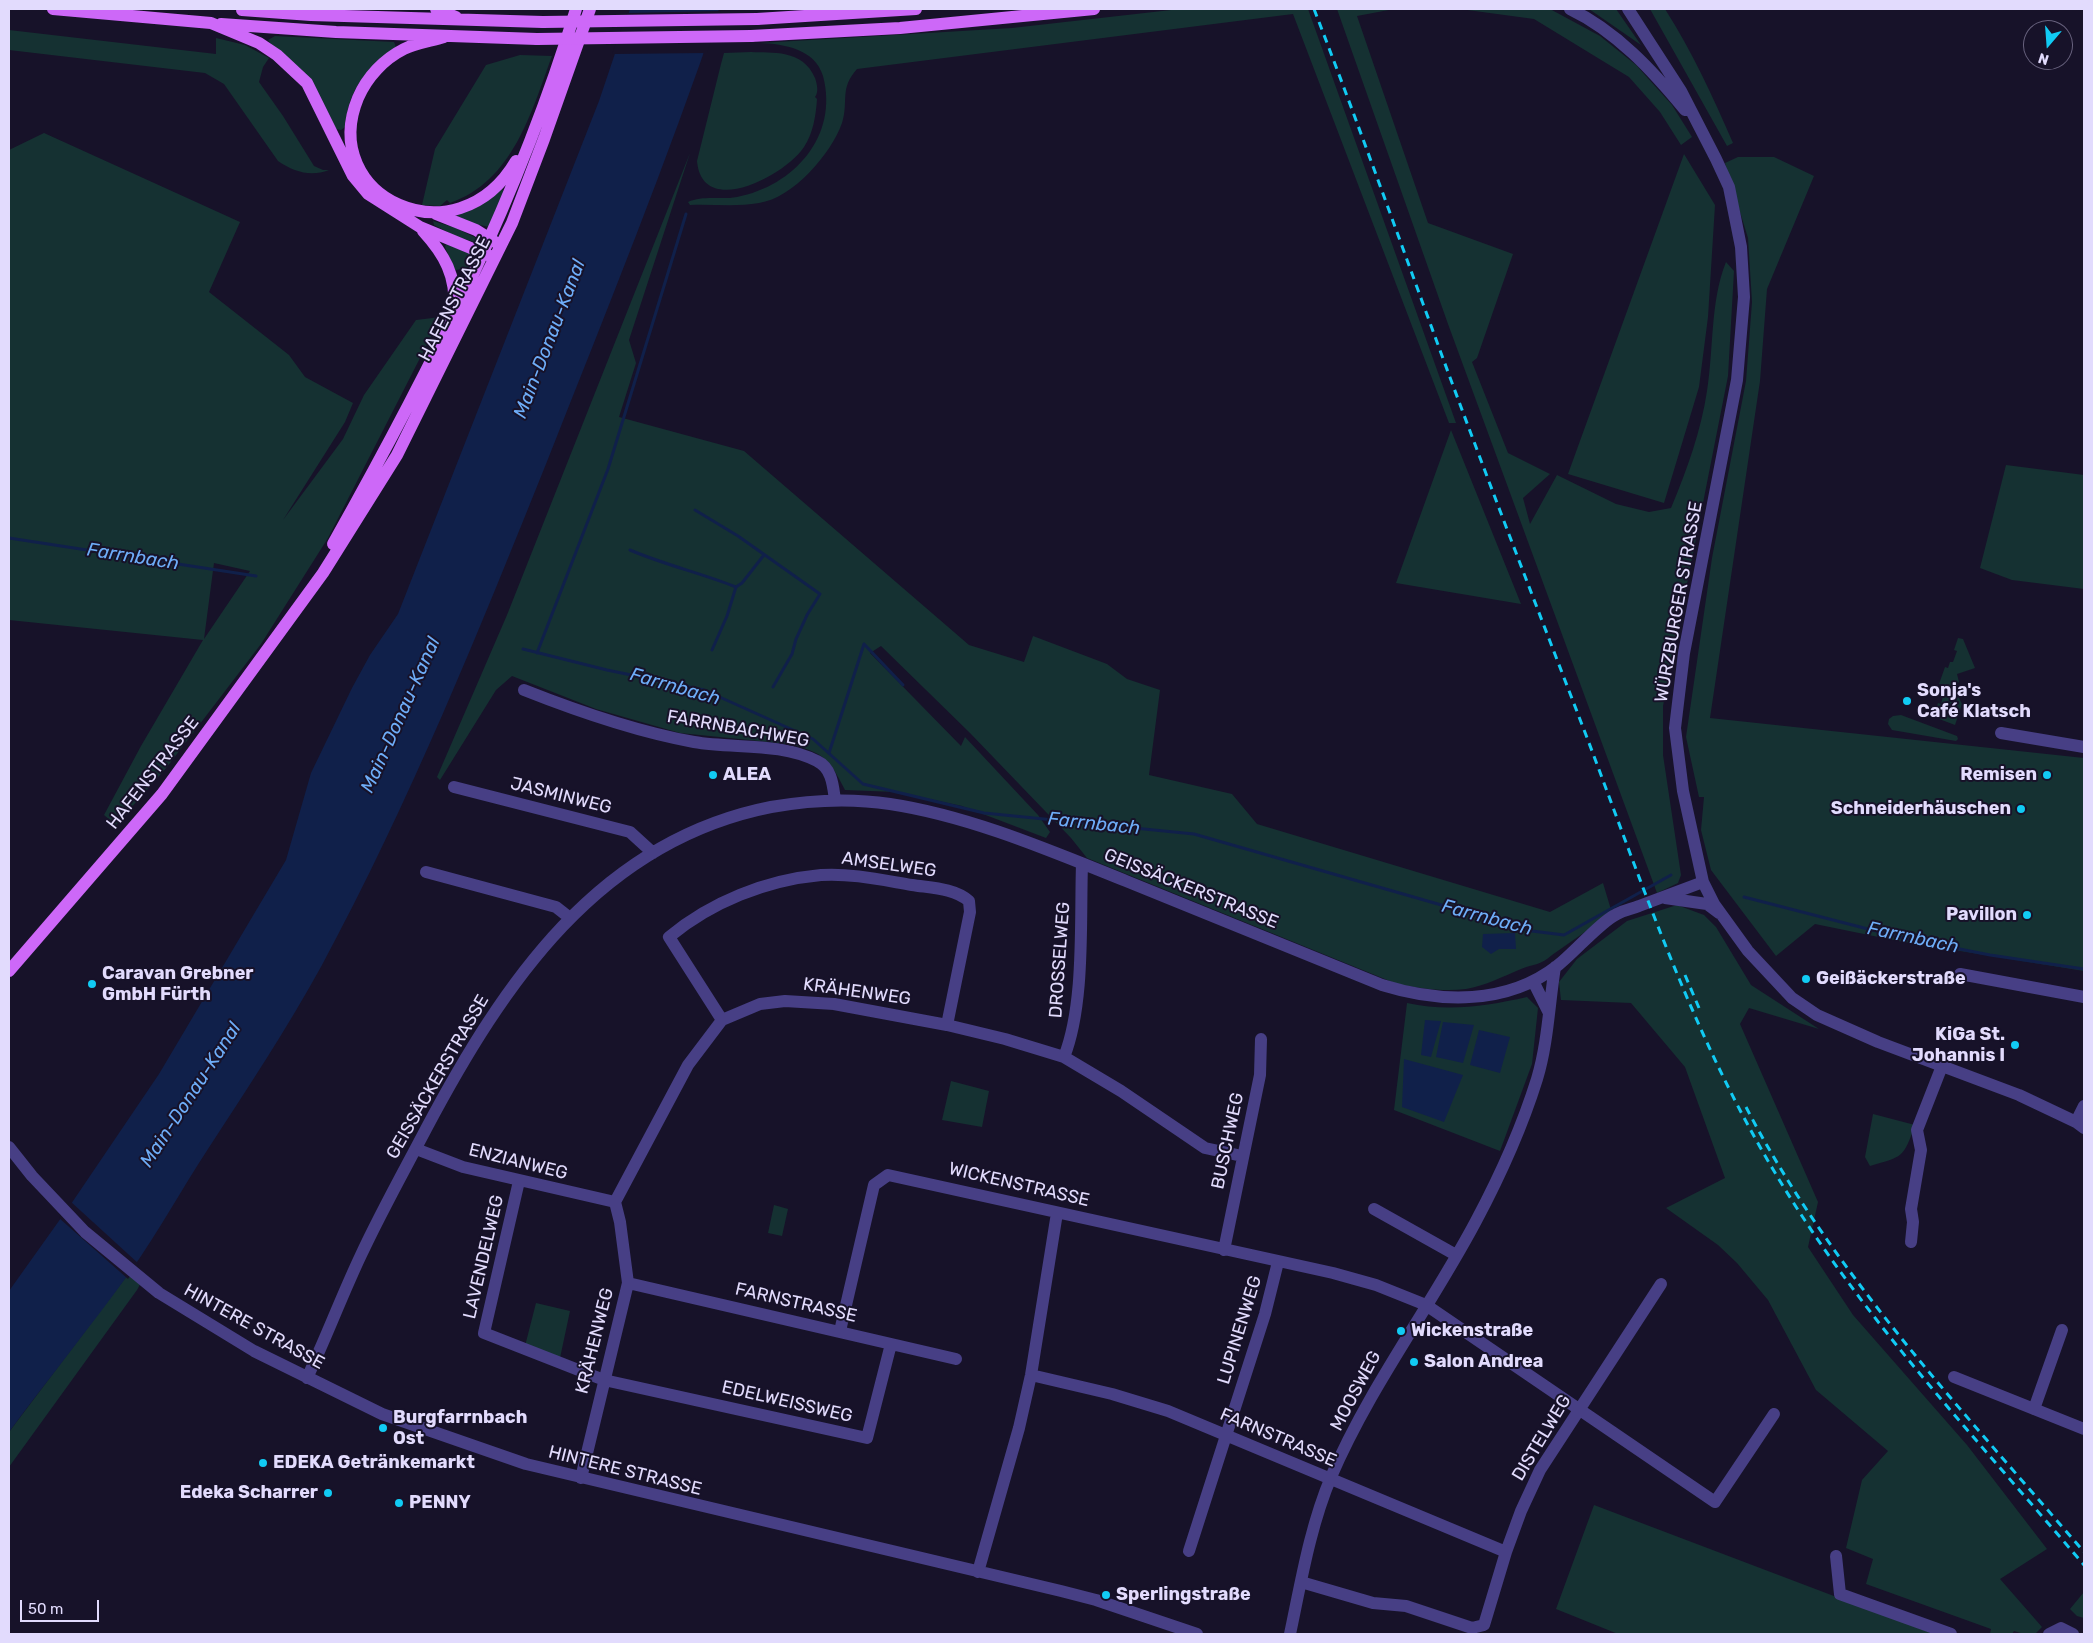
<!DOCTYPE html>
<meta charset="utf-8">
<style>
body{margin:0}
#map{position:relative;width:2093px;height:1643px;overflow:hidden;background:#171229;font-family:Rubik,sans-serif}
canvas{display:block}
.frame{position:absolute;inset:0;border:10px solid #e2dbfd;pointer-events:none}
.north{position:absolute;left:2023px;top:20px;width:50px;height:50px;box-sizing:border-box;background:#171229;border:1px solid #68627e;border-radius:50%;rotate:198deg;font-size:14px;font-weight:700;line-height:20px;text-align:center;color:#e2dbfd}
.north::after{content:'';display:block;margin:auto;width:18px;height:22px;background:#11cbf4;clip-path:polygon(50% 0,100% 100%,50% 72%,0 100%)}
.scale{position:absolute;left:20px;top:1600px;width:79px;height:22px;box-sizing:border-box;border:2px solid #e2dbfd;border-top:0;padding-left:6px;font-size:15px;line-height:18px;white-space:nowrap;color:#e2dbfd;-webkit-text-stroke:4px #171229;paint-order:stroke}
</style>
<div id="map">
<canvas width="2093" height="1643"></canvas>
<div class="frame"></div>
<div class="north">N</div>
<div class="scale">50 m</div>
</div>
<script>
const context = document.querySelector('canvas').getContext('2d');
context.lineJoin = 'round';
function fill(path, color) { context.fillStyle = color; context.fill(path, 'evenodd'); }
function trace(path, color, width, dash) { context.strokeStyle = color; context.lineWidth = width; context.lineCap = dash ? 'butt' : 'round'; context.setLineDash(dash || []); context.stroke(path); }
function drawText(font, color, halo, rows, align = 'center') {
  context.font = font + ' Rubik,sans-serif'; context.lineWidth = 4; context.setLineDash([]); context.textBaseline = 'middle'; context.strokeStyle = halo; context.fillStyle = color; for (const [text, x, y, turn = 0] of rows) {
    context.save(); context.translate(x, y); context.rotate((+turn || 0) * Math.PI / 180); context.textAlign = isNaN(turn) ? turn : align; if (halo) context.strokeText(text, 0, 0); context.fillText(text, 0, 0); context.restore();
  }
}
fill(new Path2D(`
 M1180,9H1308L1456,423H1449L1293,14L857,69C839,89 849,101 842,123C831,154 793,198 759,203C737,207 713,204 690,205L688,202C703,195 721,200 737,197C794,186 839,136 823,76C815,49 784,44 760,43L1012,28Z
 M1337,9H1394L1357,16L1428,223L1513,254L1477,358L1472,362L1508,453L1550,474L1523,498L1530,524L1557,475L1616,504L1649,512L1671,508C1687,470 1701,431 1707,391C1714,348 1710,302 1726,262L1734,271L1728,376L1663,706V755L1681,875L1678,883L1657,893L1448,324Z
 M1460,9H1550L1600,36L1636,65L1672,105L1692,137L1681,145L1660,112L1629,77L1534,19Z
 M1589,9H1616L1641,45Z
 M1650,9H1665C1692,51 1713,97 1733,143L1727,146Z
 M9,30L216,54V38L245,45L269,58L263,67L259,82L283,116L314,166L323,170H329C311,177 294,172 278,161L224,84L205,73L9,50Z
 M275,36L394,42L396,47C366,70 349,87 345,127L341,130L336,129L271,44L268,40Z
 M751,52C771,53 803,49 815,78C817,84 819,92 815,97L817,99C816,115 813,134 804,147C785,176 702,219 697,161L721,64L724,53Z
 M520,55L552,56C531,113 513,181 450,203L447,200L440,206L422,205L435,149L486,65Z
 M44,133L240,222L209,292L289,355L305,377L353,403L345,422L283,520L343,439L364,395L416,320L441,317L328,538L261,644L167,767L116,825L104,815L141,746L203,640L9,620V150ZM214,563L250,571L204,639Z
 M690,153L629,340L636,363L619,417L744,451L969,645L1024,662L1033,636L1107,664L1127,679L1160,690L1149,775L1232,794L1257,824L1550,912L1603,883L1612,913L1552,955C1541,965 1534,964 1521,969C1504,976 1485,986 1466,989C1443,992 1419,988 1397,984L1087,858L1071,838L970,733L881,646L870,653L961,746L965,737L1038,815L1050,832L1046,838L962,806L896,792L845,790C829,758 824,753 789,744L680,733L596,709L512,676L496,690L440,780L437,777L507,615Z
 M1684,154L1715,205L1708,317L1699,387L1664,503L1568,474Z
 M1738,157H1774L1814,176L1767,289L1760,381L1710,718L2084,758V971L1898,941L1815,924L1776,956L1711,870L1701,830L1704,797H1699L1686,737L1712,558L1746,381L1752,302L1748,238L1725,163Z
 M502,189L504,192L489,227L458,220L457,215L476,206Z
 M433,221L456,228L482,241L481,244L455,236L434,225Z
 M446,244L472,254L474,257L472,268L455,270L445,247Z
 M1451,430L1521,604L1396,583Z
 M2006,465L2084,475V589L2012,580L1980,568Z
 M1958,638L1963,639L1975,668L1957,674L1959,682L1953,686L1962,704L1955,725L1926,714L1929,713L1931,708L1936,709L1938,703L1941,704L1944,692L1941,691L1943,685L1939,684L1945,667L1948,668L1950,662H1953L1957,651L1954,650Z
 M1901,715L1957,736L1958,739L1956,741L1892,730L1888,724L1889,719L1893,716Z
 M1677,905L1704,915L1716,927L1751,985L1819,1029L1749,1008L1740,1024L1818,1202L1808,1247L1853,1315L1967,1445L2047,1549L2000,1579L2042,1627L2035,1634H2024L2014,1631L2012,1634H1990L1991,1629L1866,1584L1873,1559L1846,1548L1862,1480L1888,1451L1816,1390L1768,1300L1737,1263L1718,1245L1666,1208L1725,1178L1685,1067L1631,1003L1561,1000L1559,982L1577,959L1627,921Z
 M1527,997L1538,1008L1532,1064L1500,1151L1394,1110L1407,1003C1448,1012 1487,1006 1527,997Z
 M951,1081L989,1091L982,1127L942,1120Z
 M1873,1114L1915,1125C1903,1159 1903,1156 1870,1166L1865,1157Z
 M774,1205L788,1209L782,1236L768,1233Z
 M132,1269L143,1279L137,1290L9,1467V1432Z
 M536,1303L570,1311L560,1358L525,1346Z
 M1594,1505L1934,1634H1618L1556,1609Z
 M2084,1592V1618L2077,1616L2070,1609Z`), '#153132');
fill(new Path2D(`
 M630,9H719C667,161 607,310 548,459C479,631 410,802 322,965C287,1029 247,1089 208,1149C181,1190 158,1233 130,1272C91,1326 49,1378 9,1432V1291L71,1204L159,1074L286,860L311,773L352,688L370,655L398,614L599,101Z
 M1515,933L1516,949H1499L1491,954L1482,947L1483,934Z
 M1425,1020L1441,1021L1431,1057L1421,1055Z
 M1443,1022L1474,1025L1463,1063L1436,1057Z
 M1479,1030L1510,1037L1500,1073L1470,1065Z
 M1404,1059L1463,1075L1444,1122L1402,1107Z`), '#10204a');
fill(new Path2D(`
 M721,11L707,53L612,54L627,13Z
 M70,1201L139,1264L128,1279L59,1218Z`), '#171229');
trace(new Path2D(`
 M695,510L738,536L820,594L807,615L796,639L792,654L773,687
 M9,538L256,576
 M630,550C665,565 701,573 736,587
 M523,649L607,670L704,690L813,739L863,784L984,813L1194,834L1532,931L1564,935L1671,875
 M712,650L727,616L736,587L742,583L764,555
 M537,653L608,469L686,214
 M829,753L864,644L903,685
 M1744,897L1899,937L1990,955L2084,969`), '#10204a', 3);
trace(new Path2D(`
 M1570,9C1616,31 1653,71 1685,110
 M1628,9L1681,91L1716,159L1729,187L1741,247L1744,297L1737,380L1684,653L1675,728L1683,791L1703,882L1714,904L1748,951L1792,998L1817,1015L1878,1042L2019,1095L2076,1122L2084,1128
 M524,690C577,711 638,732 694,742C734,749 780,742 817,761C832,768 833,786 835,800
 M2001,733L2084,747
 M454,787L630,832L653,853
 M426,872L556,907L570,918
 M1665,898L1707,904L1719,913
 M1960,974L2084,997
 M1533,981L1548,1011
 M722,1020L669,937C711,902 766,880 821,875C851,873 882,880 912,885C931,888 954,888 969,901L970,912L947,1025
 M1064,1057C1085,1004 1080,922 1082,864
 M2076,1122L2084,1106
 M9,1147L32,1176L85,1232L159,1293L254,1351L382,1414L526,1464L1061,1591L1096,1600L1197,1634
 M416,1149L463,1167L615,1202
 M519,1181L484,1333L604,1380L867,1438L891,1344
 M1374,1209L1456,1255
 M1911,1242L1913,1222L1911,1209L1921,1150L1917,1130L1942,1066
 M1224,1250L1260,1075L1261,1039
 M628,1283L956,1359
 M840,1331L874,1185L888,1175L1333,1273L1376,1285L1426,1305L1715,1502L1774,1414
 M1031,1375L1112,1394L1168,1411L1506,1552
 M1954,1377L2084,1429
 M307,1378C326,1338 342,1295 361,1255C381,1212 404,1171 426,1129C503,984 598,841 771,807C810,800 851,798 890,804C970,816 1051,851 1126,881C1211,916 1297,950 1382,985C1440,1003 1507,1005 1557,966C1574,953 1600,922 1617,914C1624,910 1632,909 1639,906C1660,898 1682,890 1703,882
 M2034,1409L2062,1330
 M581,1478L628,1283L620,1222L615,1202L688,1065L722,1020L760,1004L785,1001L834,1004L947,1025L1005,1039L1064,1057L1121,1091L1205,1148L1242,1156
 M1189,1551L1265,1314L1278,1262
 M1836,1556L1840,1594L1951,1634
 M978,1572L1019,1428L1031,1375L1057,1213
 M1301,1582L1373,1603L1406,1606L1472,1628L1484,1625L1506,1552L1521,1511L1540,1470L1661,1284
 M1290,1634C1301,1582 1310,1527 1331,1477C1370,1386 1430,1308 1476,1221C1500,1176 1522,1127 1537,1079C1548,1043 1549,1004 1555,967
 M2049,1634L2061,1628L2073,1634`), '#473f85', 12);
trace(new Path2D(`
 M53,9L211,23L259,43L277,55L307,83L353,176L368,194L420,227L490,256
 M436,9L456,17
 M242,10L311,15L543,22
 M757,19L916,9
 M221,24L336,32L537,39
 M751,36L900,28L1094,9
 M444,37C431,41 416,43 404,49C384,59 367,77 358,98C317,197 456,263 516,161
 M436,214L476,230L495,242
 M423,231C444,254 457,276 454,309
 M333,544C429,373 519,197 576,9
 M9,971L162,794L323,573L397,455L512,223L544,139L590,9`), '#cd68f8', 12);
trace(new Path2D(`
 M1314,9C1369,151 1419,296 1473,439C1510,538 1548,636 1586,735C1642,883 1692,1034 1774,1171C1859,1315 1976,1438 2084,1565
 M1685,975L1699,1008
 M1746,1107C1832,1273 1963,1411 2084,1552`), '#11cbf4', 3, [8, 6]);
trace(new Path2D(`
 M543,22L757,19
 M537,39L751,36`), '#cd68f8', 12);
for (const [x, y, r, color] of [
 [1907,701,5,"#11cbf4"],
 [713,775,5,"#11cbf4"],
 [2047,775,5,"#11cbf4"],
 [2021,809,5,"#11cbf4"],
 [2027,915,5,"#11cbf4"],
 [1806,979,5,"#11cbf4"],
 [92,984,5,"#11cbf4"],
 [2015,1045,5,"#11cbf4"],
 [1401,1331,5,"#11cbf4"],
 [1414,1362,5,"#11cbf4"],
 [383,1428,5,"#11cbf4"],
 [263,1463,5,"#11cbf4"],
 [328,1493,5,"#11cbf4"],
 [399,1503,5,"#11cbf4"],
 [1106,1595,5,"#11cbf4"]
]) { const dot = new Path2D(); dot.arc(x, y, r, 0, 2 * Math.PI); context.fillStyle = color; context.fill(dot); trace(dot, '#171229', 2); }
drawText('18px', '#e2dbfd', '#171229', [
 ["HAFENSTRASSE",455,299,-63],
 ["WÜRZBURGER STRASSE",1679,602,-80],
 ["FARRNBACHWEG",738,729,10],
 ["HAFENSTRASSE",153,773,-52],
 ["JASMINWEG",561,796,14],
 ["AMSELWEG",889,865,8],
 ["GEISSÄCKERSTRASSE",1191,889,22],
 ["DROSSELWEG",1060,960,-86],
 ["KRÄHENWEG",857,992,8],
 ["GEISSÄCKERSTRASSE",438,1077,-60],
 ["BUSCHWEG",1228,1141,-78],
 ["ENZIANWEG",518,1162,14],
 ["WICKENSTRASSE",1019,1185,13],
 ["LAVENDELWEG",484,1257,-77],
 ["FARNSTRASSE",796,1303,13],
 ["HINTERE STRASSE",254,1327,29],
 ["LUPINENWEG",1240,1330,-73],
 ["KRÄHENWEG",595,1341,-76],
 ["MOOSWEG",1356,1391,-62],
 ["EDELWEISSWEG",787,1402,13],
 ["FARNSTRASSE",1278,1438,23],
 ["DISTELWEG",1542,1438,-59],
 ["HINTERE STRASSE",625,1471,14]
]);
drawText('bold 18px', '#e2dbfd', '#171229', [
 ["Sonja's",1917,691],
 ["Café Klatsch",1917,712],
 ["ALEA",723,775],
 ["Remisen",2037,775,"right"],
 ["Schneiderhäuschen",2011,809,"right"],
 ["Pavillon",2017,915,"right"],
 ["Caravan Grebner",102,974],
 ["GmbH Fürth",102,995],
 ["Geißäckerstraße",1816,979],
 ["KiGa St.",2005,1035,"right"],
 ["Johannis I",2005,1056,"right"],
 ["Wickenstraße",1411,1331],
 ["Salon Andrea",1424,1362],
 ["Burgfarrnbach",393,1418],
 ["Ost",393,1439],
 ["EDEKA Getränkemarkt",273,1463],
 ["Edeka Scharrer",318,1493,"right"],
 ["PENNY",409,1503],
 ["Sperlingstraße",1116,1595]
], 'left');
drawText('italic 19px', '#6eadf8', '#171229', [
 ["Main-Donau-Kanal",550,339,-69],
 ["Farrnbach",133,557,9],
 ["Farrnbach",675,687,16],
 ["Main-Donau-Kanal",401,715,-66],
 ["Farrnbach",1094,824,6],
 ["Farrnbach",1487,918,15],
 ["Farrnbach",1913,938,12],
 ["Main-Donau-Kanal",191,1095,-57]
]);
</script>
